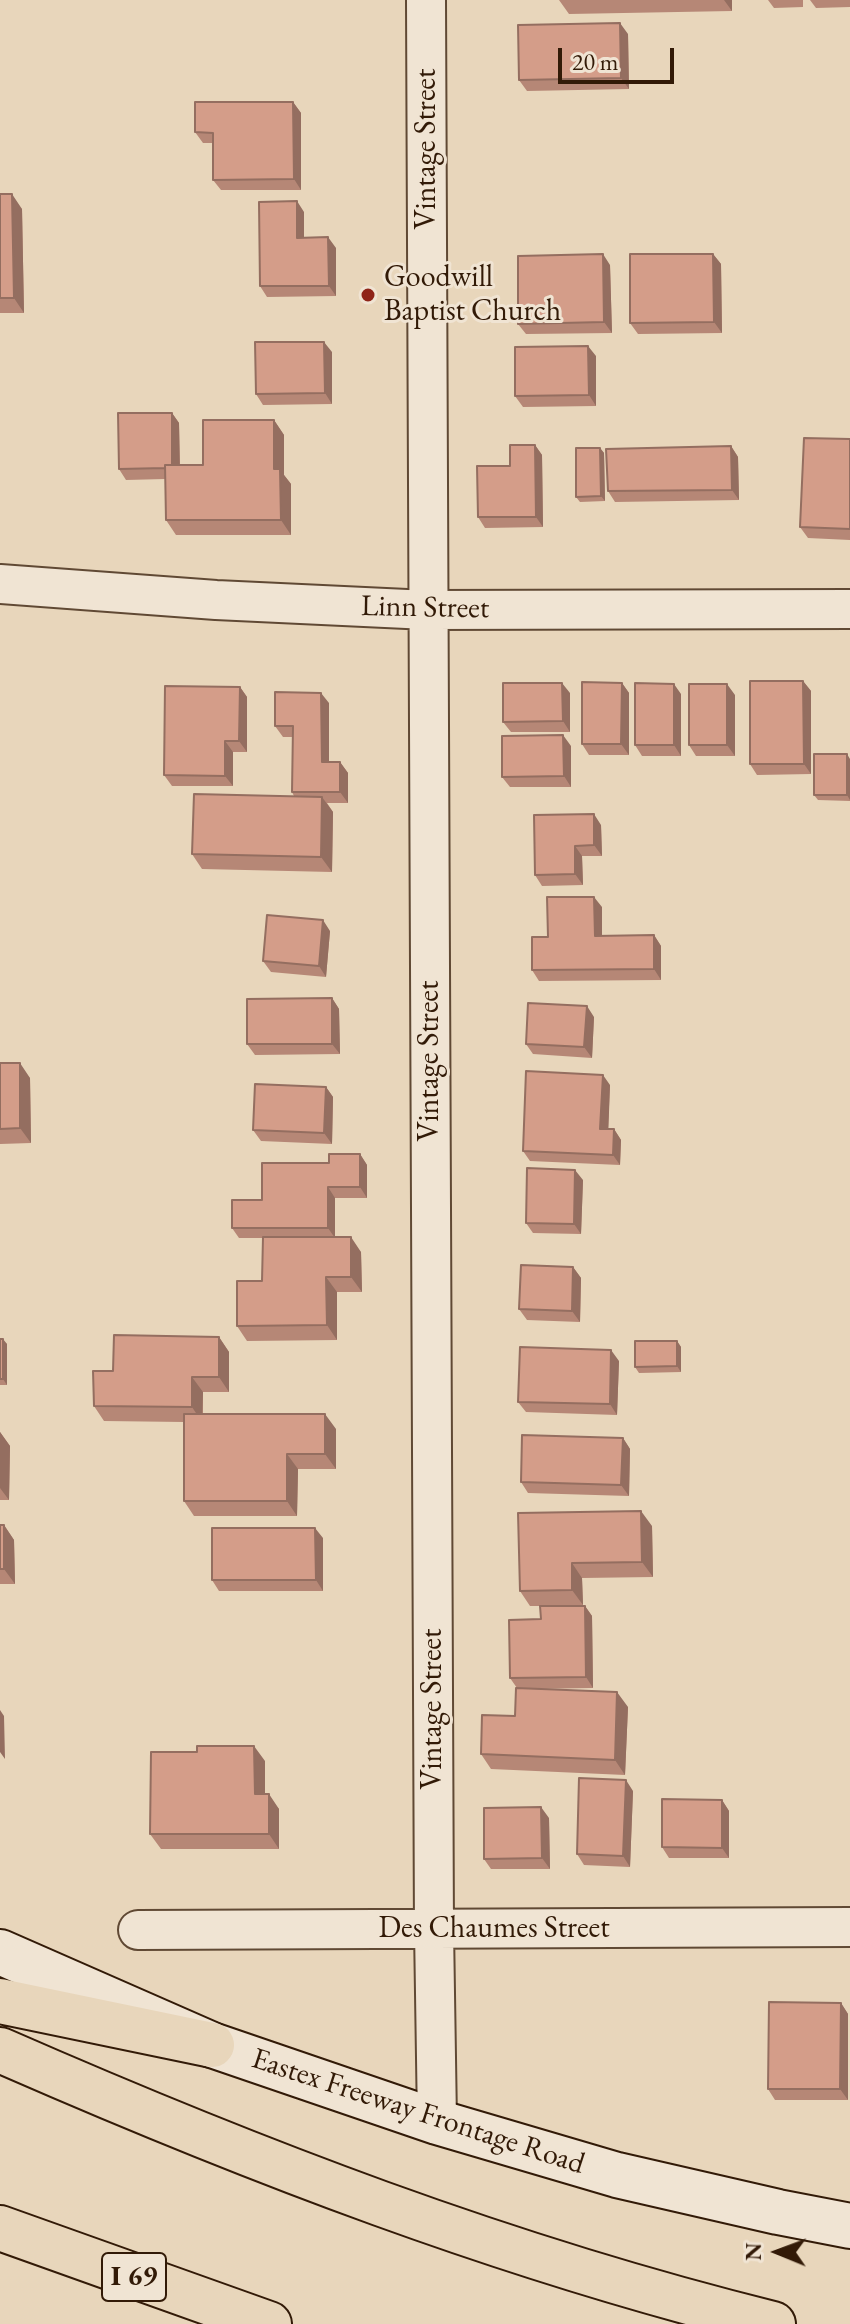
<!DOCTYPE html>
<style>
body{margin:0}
#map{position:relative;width:850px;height:2324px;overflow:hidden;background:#e8d6bb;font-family:"EB Garamond",serif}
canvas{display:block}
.north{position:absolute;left:738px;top:2212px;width:80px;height:80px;-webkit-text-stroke:6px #f0e4d3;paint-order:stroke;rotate:271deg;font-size:22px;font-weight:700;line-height:32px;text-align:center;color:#321a07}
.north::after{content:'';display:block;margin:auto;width:28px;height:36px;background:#321a07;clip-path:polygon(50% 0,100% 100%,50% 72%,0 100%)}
.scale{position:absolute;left:558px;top:48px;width:116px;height:36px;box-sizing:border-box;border:4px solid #321a07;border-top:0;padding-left:10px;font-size:24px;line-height:28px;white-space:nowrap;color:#321a07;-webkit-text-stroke:6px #f0e4d3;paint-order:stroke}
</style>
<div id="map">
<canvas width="850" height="2324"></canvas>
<div class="north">N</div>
<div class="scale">20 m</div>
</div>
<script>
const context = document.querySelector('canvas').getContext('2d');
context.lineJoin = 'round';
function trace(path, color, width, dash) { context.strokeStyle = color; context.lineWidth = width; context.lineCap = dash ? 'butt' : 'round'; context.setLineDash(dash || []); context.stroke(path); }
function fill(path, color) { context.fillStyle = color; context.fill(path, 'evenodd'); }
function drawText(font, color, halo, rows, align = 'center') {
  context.font = font + ' "EB Garamond",serif'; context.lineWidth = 6; context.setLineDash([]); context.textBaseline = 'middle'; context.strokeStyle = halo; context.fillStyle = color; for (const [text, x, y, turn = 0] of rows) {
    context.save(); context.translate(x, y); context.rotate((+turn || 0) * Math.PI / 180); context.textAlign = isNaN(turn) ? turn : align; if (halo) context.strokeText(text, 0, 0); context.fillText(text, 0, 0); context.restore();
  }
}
const street = new Path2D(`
 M426,0L434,1929L437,2122
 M0,584L216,600L428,610L850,609
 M138,1930L850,1927`);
const secondary = new Path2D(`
 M0,1952L212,2045L437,2122L617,2175L778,2212L850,2226`);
const highway = new Path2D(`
 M0,2001L212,2045
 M0,2050C251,2160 506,2258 773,2324
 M0,2228L269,2324`);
trace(street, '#604934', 42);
trace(secondary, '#321a07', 48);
trace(highway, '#321a07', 48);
trace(street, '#f0e4d3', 38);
trace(secondary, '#f0e4d3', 44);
trace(highway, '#e8d6bb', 44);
fill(new Path2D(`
 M559,0H732V11L569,14Z
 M768,0H803V7L774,8Z
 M810,0H850V7L816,8Z
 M628,34L629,89L527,91L519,80Z
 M293,102L301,113V190H221L213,180V143H203L195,132Z
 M0,194L22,209L24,313H0Z
 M304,212V238L336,248V296L267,297L260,286Z
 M713,254L721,264L722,333L638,334L630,323Z
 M610,265L612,333L526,334L518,324Z
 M332,352V404L263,405L256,394Z
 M596,356V406L523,407L515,396Z
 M172,413L179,423L180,465H203L274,420L284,435V475L291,484V535H176L166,520L165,479L126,480L119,469Z
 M850,439V540L808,538L800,527Z
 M535,445L542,455L543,527L485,528L478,517Z
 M731,446L738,457L739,500L615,502L608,491Z
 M600,448L604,453L605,501L580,502L576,497Z
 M803,681L811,691V774L757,775L750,764Z
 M622,683L629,693V755H589L582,744Z
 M240,687L247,697V752H233V786H172L164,775Z
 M570,693V732H511L503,722Z
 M681,694V756H642L635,745Z
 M735,695V756H696L689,745Z
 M329,703V762H340L348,773V803H327L333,812L332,872L202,869L192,854L294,796L292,792V737H283L275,726Z
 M571,746V787H510L502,777Z
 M850,759V801L818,800L814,795Z
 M601,825L602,856H582L583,885L542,886L535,875Z
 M602,907V936L654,935L661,946V980L539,981L532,970L548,937Z
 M330,931L326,977L271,972L263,961Z
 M332,998L339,1009L340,1054L255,1055L247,1044Z
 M594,1017L592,1058L533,1054L526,1044Z
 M0,1063L30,1078L31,1143L0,1144Z
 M610,1085L608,1129H614L621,1140L620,1165L530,1161L523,1151Z
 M326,1087L333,1097L332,1144L261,1141L253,1130Z
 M360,1154L367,1165V1198H335V1237L361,1252L362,1292H337V1340L247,1341L237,1326L262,1281L263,1238H239L232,1228L262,1200L329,1163Z
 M583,1180L581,1234L533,1233L526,1223Z
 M573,1267L581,1278L580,1322L527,1320L519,1309Z
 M219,1337L229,1352V1392H203V1414L336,1429V1469H298L297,1516H194L184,1501V1422L104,1421L94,1406L113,1371Z
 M0,1339L7,1344V1385H0Z
 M677,1341L681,1347V1372L639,1373L635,1367Z
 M619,1361L617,1415L526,1412L518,1402Z
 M0,1432L10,1446L9,1500H0Z
 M623,1438L630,1449L629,1496L528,1493L521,1482Z
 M518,1513L652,1526L653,1577L582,1578L583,1605L585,1606L592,1616L593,1688L533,1689L628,1707L625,1775L491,1769L481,1754L515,1716L517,1688L510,1678L541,1619L540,1606H530L520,1591Z
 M0,1525H4L14,1540L15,1584H0Z
 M323,1538V1591H219L212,1580Z
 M265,1761V1794L279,1809V1849H161L150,1834Z
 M633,1791L630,1867L584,1865L577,1854Z
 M722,1800L729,1811V1858H669L662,1847Z
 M549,1818L550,1869H491L484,1859Z
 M841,2003L848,2014V2100H775L768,2089Z`), '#b68776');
fill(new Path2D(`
 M724,0H732V11Z
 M620,23L628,34L629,89L621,78Z
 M293,102L301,113V190L294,179Z
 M12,194L22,209L24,313L14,298Z
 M297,201L304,212V249L297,238Z
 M328,237L336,248V296L329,286Z
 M603,254L610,265L612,333L604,322Z
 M713,254L721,264L722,333L714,322Z
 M324,342L332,352V404L325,393Z
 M588,346L596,356V406L589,395Z
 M172,413L179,423L180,479L172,468Z
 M274,420L284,435V475L291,484V535L281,520L274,469Z
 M535,445L542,455L543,527L536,517Z
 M731,446L738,457L739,500L732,490Z
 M600,448L604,453L605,501L601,496Z
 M803,681L811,691V774L804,764Z
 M562,683L570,693V732L563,721Z
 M622,683L629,693V755L621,744Z
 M674,684L681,694V756L674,745Z
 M727,684L735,695V756L727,745Z
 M240,687L247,697V752L239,741Z
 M321,693L329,703V773L322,762Z
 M563,735L571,746V787L564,776Z
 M225,741L233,752V786L225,776Z
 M847,754L850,759V800L847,795Z
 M340,762L348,773V803L340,792Z
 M322,797L333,812L332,872L321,857Z
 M594,814L601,825L602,856L594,845Z
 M575,846L582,856L583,885L575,874Z
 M594,897L602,907V947L595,936Z
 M323,920L330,931L326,977L319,966Z
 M654,935L661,946V980L654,969Z
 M332,998L339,1009L340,1054L332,1044Z
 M587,1006L594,1017L592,1058L584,1047Z
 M20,1063L30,1078L31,1143L20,1128Z
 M603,1075L610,1085L608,1139L600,1129Z
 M326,1087L333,1097L332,1144L324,1133Z
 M614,1129L621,1140L620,1165L613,1155Z
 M360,1154L367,1165V1198L360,1187Z
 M575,1170L583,1180L581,1234L574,1224Z
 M328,1187L335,1198V1238L328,1228Z
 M351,1237L361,1252L362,1292L351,1277Z
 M573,1267L581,1278L580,1322L572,1311Z
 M326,1277L337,1292V1340L327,1325Z
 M219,1337L229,1352V1392L219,1377Z
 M3,1339L7,1344V1385L3,1379Z
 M677,1341L681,1347V1372L677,1366Z
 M611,1350L619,1361L617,1415L610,1404Z
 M192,1377L203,1392L202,1422L192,1407Z
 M325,1414L336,1429V1469L325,1454Z
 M0,1432L10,1446L9,1500L0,1488Z
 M623,1438L630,1449L629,1496L621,1485Z
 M287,1454L298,1469L297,1516L287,1501Z
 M641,1511L652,1526L653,1577L642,1562Z
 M4,1525L14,1540L15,1584L4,1569Z
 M315,1528L323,1538V1591L316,1580Z
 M572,1563L582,1578L583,1605L572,1590Z
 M585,1606L592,1616L593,1688L586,1677Z
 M617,1692L628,1707L625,1775L615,1760Z
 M0,1710L4,1716L5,1759L0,1752Z
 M254,1746L265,1761V1809L255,1794Z
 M626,1780L633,1791L630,1867L623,1856Z
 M269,1794L279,1809V1849L269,1834Z
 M722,1800L729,1811V1858L722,1848Z
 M541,1807L549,1818L550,1869L542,1858Z
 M841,2003L848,2014V2100L840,2089Z`), '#946e60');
const building = new Path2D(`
 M620,23L621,78L519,80L518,25Z
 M195,102H293L294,179L213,180V133L195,132Z
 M0,194H12L14,298H0Z
 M297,201V238L328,237L329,286H260L259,202Z
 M603,254L604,322L518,324V256Z
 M630,254H713L714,322L630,323Z
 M255,342H324L325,393L256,394Z
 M588,346L589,395L515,396V347Z
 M118,413H172V465H165V468L119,469Z
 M203,420H274V469H280L281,520H166L165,465H203Z
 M804,438L850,439V529L800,527Z
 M510,445H535L536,517H478L477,466H510Z
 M731,446L732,490L608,491L606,449Z
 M576,448H600L601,496L576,497Z
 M750,681H803L804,764H750Z
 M582,682L622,683L621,744H582Z
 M503,683H562L563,721L503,722Z
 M635,683L674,684V745H635Z
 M689,684H727V745H689Z
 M165,686L240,687L239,741H225V776L164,775Z
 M275,692L321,693L322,762H340V792H292L293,726H275Z
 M563,735L564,776L502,777V736Z
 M814,754H847V795H814Z
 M194,794L322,797L321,857L192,854Z
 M594,814V845L575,846V874L535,875L534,815Z
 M547,897H594L595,936L654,935V969L532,970V937H548Z
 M267,915L323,920L319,966L263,961Z
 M332,998V1044H247V999Z
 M528,1003L587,1006L584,1047L526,1044Z
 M0,1063H20V1128L0,1129Z
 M526,1071L603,1075L600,1129H614L613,1155L523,1151Z
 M255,1084L326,1087L324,1133L253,1130Z
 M329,1154H360V1187H328V1228H232V1200H262V1163H329Z
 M527,1168L575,1170L574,1224L526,1223Z
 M263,1237H351V1277H326L327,1325L237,1326V1281H262Z
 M521,1265L573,1267L572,1311L519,1309Z
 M114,1335L219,1337V1377H192V1407L94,1406L93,1371H113Z
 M0,1339H3V1379H0Z
 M635,1341H677V1366L635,1367Z
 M520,1347L611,1350L610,1404L518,1402Z
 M184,1414H325V1454H287V1501H184Z
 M522,1435L623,1438L621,1485L521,1482Z
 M641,1511L642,1562L572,1563V1590L520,1591L518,1513Z
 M0,1525H4V1569H0Z
 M212,1528H315L316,1580H212Z
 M540,1606H585L586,1677L510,1678L509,1620L541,1619Z
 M516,1688L617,1692L615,1760L481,1754L482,1715L515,1716Z
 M197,1746H254L255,1794H269V1834H150L151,1752H197Z
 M579,1778L626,1780L623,1856L577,1854Z
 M662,1799L722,1800V1848L662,1847Z
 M541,1807L542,1858L484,1859V1808Z
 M769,2002L841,2003L840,2089H768Z`);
fill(building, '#d49d89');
trace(building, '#946e60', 2);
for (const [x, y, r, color] of [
 [368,295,8,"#8f2418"]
]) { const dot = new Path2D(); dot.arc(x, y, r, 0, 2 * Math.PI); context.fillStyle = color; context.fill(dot); trace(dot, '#f0e4d3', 3); }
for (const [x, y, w] of [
 [134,2277,64]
]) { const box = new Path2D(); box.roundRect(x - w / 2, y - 24, w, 48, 6); context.fillStyle = '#f0e4d3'; context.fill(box); trace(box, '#321a07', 2); }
drawText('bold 28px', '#321a07', null, [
 ["I 69",134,2277]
]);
drawText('30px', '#321a07', '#f0e4d3', [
 ["Vintage Street",427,149,-90],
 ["Linn Street",425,608,1],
 ["Vintage Street",430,1061,-90],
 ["Vintage Street",433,1709,-90],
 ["Des Chaumes Street",494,1929],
 ["Eastex Freeway Frontage Road",418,2112,18]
]);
drawText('30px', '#321a07', '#f0e4d3', [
 ["Goodwill",384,278],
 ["Baptist Church",384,312]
], 'left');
</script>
